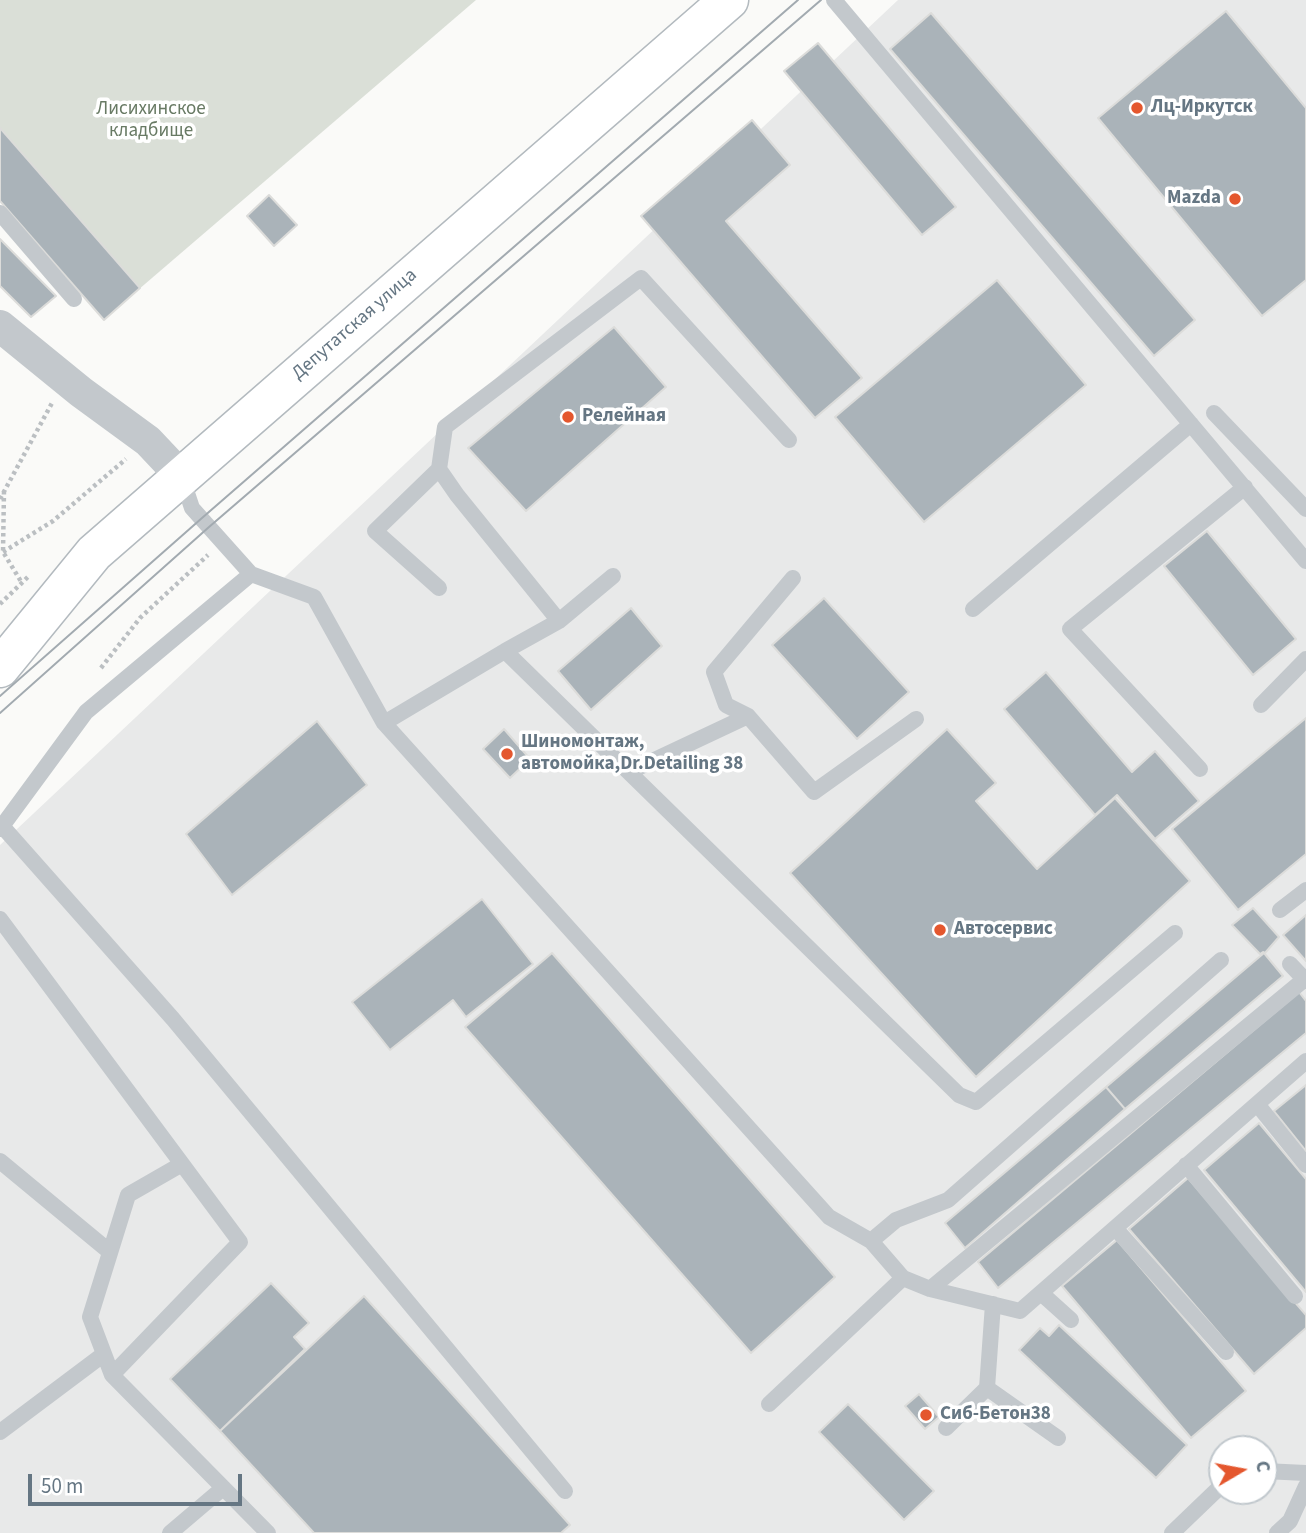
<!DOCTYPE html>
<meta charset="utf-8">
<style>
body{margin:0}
#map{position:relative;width:1306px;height:1533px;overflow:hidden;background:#fafaf8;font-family:"Source Sans 3",sans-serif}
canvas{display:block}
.north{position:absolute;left:1208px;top:1435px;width:70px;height:70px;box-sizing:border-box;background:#fff;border:2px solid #c1c8cd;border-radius:50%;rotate:80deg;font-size:19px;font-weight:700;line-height:28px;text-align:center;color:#657683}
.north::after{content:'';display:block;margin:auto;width:24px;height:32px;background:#e4572e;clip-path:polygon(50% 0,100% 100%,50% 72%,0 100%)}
.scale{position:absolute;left:28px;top:1474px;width:214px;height:32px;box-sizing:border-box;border:4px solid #657683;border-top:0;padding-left:9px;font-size:21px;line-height:24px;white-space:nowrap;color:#657683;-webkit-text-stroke:5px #fff;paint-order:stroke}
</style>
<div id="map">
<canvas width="1306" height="1533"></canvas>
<div class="north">С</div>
<div class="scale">50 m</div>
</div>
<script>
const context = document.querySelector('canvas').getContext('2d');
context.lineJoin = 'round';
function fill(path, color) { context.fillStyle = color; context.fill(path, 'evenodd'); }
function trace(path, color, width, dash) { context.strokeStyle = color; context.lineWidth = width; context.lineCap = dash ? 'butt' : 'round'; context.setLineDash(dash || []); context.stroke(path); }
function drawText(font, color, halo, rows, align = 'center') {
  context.font = font + ' "Source Sans 3",sans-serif'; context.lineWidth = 7; context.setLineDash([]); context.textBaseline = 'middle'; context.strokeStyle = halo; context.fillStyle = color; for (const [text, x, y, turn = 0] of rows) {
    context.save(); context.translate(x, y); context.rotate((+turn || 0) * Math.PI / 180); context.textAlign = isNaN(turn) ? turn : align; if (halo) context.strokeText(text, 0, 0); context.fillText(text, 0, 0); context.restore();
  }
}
fill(new Path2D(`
 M898,0H1306V1533H0V845ZM1222,1449H1264V1491H1222Z`), '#e8e9e9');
fill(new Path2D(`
 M0,0H476L138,290L0,130Z`), '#dadfd7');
const building = new Path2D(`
 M1226,11L1306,108V280L1262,316L1098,118Z
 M931,13L1195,320L1154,356L890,49Z
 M818,43L956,207L922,235L784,71Z
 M752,120L790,165L726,221L862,378L815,418L641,216Z
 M0,128L140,288L104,320L0,201Z
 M269,195L297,225L274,246L247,216Z
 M0,239L56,296L31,317L0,286Z
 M997,280L1086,385L924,522L835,417Z
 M614,327L666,387L526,511L468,448Z
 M1207,531L1296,639L1253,675L1164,566Z
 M824,598L909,692L857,739L772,645Z
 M631,608L662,646L591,710L558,671Z
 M1046,672L1132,772L1155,751L1199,801L1155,839L1117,795L1095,815L1004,709Z
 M1306,718V854L1238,910L1172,829Z
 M317,721L367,785L232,895L186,834Z
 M504,729L530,759L510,778L483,749Z
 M947,729L996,783L976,801L1037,869L1115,798L1190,881L976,1077L790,873Z
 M482,899L533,964L466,1017L453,1000L390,1050L352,1002Z
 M1253,908L1279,937L1265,953L1263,952L1260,954L1232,925Z
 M1306,915V961L1283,935Z
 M552,953L835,1277L751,1353L465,1027Z
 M1264,953L1283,976L1125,1109L1106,1087Z
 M1299,992L1306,1001V1033L998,1288L978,1262Z
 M1306,1085V1151L1274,1111Z
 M1106,1087L1125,1109L965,1248L945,1223Z
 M1259,1123L1306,1179V1292L1204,1170Z
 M1188,1178L1306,1315V1328L1254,1374L1129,1229Z
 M1117,1240L1246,1391L1191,1438L1062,1286Z
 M271,1283L309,1323L294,1337L305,1349L220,1431L170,1379Z
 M364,1296L570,1525L561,1533H314L220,1431Z
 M1059,1325L1187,1445L1156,1478L1019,1350L1040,1328L1049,1336Z
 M919,1394L939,1417L925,1429L905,1406Z
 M848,1404L934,1491L904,1520L819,1432Z`);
fill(building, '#aab3b9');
trace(building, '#dcdcda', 2);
const secondary = new Path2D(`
 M0,668L94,553L729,0`);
trace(secondary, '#b3babf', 41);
trace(new Path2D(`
 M4,491L3,552L22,583
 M0,499L52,403
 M3,552L53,521L126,459
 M0,604L30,575
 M101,668L140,618L208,555`), '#bbbfc2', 4.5, [3.5, 3.5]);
trace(new Path2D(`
 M834,0L1306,561
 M0,213L74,299
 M1214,413L1306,509
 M439,469L375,531L439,588
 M182,478L192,508L251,574L314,597L384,723L829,1217L871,1241L903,1278
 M793,578L714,672L726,705L748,716L814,792L916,719
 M973,609L1191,424
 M559,621L457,495L439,469L445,427L641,278L789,440
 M505,651L559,621L613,576
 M1261,705L1306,659
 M384,723L505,651L959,1095L976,1102L1175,933
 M1200,769L1070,629L1245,487
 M629,772L748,716
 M3,827L173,1019L565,1491
 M0,829L86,712L251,574
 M1280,910L1306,890
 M0,919L240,1242L112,1375L268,1533
 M1290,964L1306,981
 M1257,1104L1306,1165
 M0,1161L110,1252
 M1186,1165L1295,1296
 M1115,1228L1226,1352
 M871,1241L896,1220L948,1200L1221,960
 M930,1289L1306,978
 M1041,1293L1071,1320
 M993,1304L987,1388L1058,1438
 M112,1375L90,1317L128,1195L182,1164
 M769,1404L903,1278L930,1289L1020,1311L1306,1061
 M946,1428L987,1388
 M0,1432L104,1354
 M1264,1471L1306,1473
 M170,1533L223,1488
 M1172,1533L1222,1485
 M1277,1533L1290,1521L1306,1486`), '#c3c8cc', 16);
trace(new Path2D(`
 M0,326L81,392L148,441L181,476`), '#c3c8cc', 32);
trace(secondary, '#fff', 38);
trace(new Path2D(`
 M0,696L202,518L798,0
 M0,713L209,527L821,0`), '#a2aab0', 2);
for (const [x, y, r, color] of [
 [1137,108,7,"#e4572e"],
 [1235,199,7,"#e4572e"],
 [568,417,7,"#e4572e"],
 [507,754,7,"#e4572e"],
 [940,930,7,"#e4572e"],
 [926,1415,7,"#e4572e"]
]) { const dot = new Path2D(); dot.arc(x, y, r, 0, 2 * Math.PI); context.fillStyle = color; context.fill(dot); trace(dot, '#fff', 2.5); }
drawText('bold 19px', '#657683', '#fff', [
 ["Лц-Иркутск",1151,108],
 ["Mazda",1221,199,"right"],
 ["Релейная",582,417],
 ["Шиномонтаж,",521,743],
 ["автомойка,Dr.Detailing 38",521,765],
 ["Автосервис",954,930],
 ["Сиб-Бетон38",940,1415]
], 'left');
drawText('19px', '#687a64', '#fff', [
 ["Лисихинское",151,110],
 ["кладбище",151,132]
]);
drawText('19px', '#657683', '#fff', [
 ["Депутатская улица",355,325,-41]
]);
</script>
